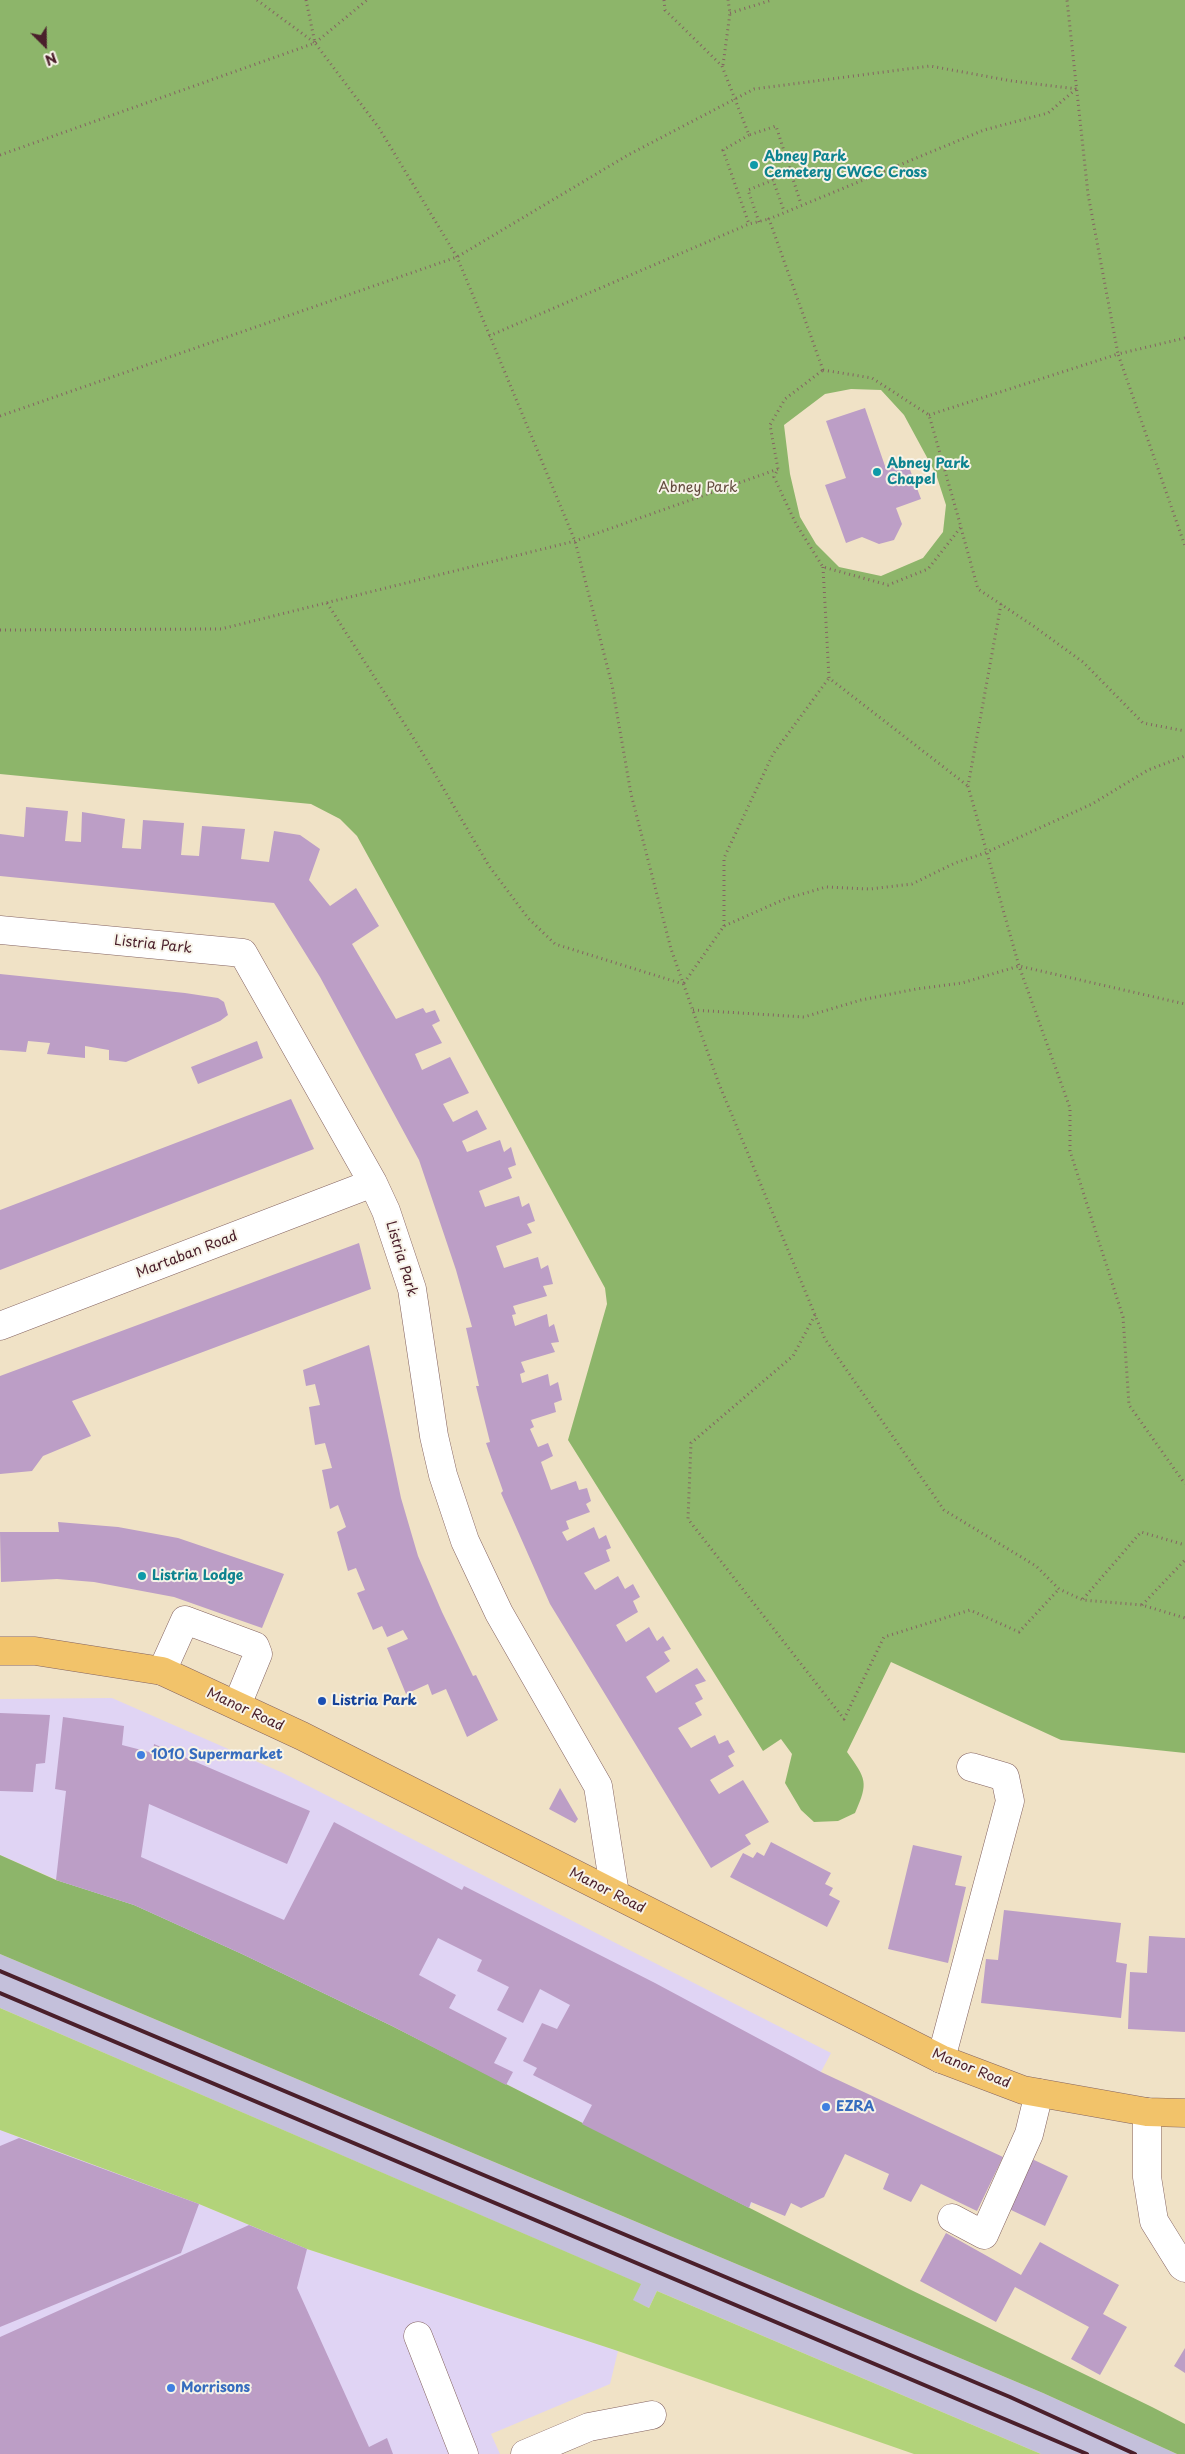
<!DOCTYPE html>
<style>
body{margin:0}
#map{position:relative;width:1185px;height:2454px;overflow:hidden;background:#f0e2c6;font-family:"Playpen Sans",sans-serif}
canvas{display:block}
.north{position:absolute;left:20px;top:20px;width:50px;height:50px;-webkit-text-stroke:4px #f7f3e8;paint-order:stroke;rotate:157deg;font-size:14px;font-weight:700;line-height:20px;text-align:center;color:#4a1f2b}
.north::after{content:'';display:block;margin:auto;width:18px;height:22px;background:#4a1f2b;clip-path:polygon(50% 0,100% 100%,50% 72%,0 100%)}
</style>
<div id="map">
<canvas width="1185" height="2454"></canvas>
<div class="north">N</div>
</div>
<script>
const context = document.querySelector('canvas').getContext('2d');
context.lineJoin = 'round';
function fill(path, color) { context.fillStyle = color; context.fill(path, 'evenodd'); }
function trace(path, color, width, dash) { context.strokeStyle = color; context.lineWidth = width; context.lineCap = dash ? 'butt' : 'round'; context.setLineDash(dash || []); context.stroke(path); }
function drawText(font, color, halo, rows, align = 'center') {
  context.font = font + ' "Playpen Sans",sans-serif'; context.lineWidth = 4; context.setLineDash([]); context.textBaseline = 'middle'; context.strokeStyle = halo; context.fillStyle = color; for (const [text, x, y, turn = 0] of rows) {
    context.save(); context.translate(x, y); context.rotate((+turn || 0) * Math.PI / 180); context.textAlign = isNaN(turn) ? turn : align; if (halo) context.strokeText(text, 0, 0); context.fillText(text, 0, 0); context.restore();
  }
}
fill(new Path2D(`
 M112,1698L283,1773L831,2053L749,2208L392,2026L0,1855V1699Z
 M0,2130L199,2204L307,2249L618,2351L610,2384L491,2434L500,2454H0Z`), '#e0d4f4');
fill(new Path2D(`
 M0,1954L1043,2393L1177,2454H1041L657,2291L649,2308L632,2300L640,2284L0,2008Z`), '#c4c0db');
fill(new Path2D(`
 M0,2008L641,2284L633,2300L649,2308L657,2291L1041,2454H914L618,2351L307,2249L199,2204L0,2130Z`), '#b2d37a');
fill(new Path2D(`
 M0,0H1185V1753L1061,1740L891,1662L847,1752C866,1779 869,1782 855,1813L838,1821L814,1822L801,1810L785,1783L792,1754L781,1739L763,1751L568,1440L607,1304L605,1288L357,836L340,819L311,804L0,774ZM851,389L881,390L904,415L936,474L946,505L943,532L923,558L881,576L839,567L816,544L800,517L790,474L784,425L825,394Z
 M0,1855L56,1880L134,1905L242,1954L392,2026L907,2288L1152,2407L1185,2424V2454H1177L1043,2393L0,1954Z`), '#8db56a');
fill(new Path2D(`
 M865,408L885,466L906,459L921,499L896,508L902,524L894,540L879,544L862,537L846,543L825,485L846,478L826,421Z
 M26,807L68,811L65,841L81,842L82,812L125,819L122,848L141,849L143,820L184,823L181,855L199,856L202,826L245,829L241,859L269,862L274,831L300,835L320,849L309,880L330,906L356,888L379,926L352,944L396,1019L423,1008L426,1013L435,1010L440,1021L432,1025L442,1043L415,1054L422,1070L450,1057L469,1093L443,1104L453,1122L477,1110L487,1129L462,1141L467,1152L500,1140L504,1152L511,1147L516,1165L508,1168L512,1178L479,1191L485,1207L519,1196L522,1207L529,1203L535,1221L527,1224L532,1233L496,1246L504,1268L538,1257L541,1269L548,1265L553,1284L543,1286L547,1296L513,1306L516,1314L512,1315L515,1326L547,1314L549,1327L554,1324L559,1342L551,1343L555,1352L521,1362L525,1372L520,1374L522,1383L548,1374L550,1386L558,1382L562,1400L554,1403L556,1412L531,1420L534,1427L530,1429L538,1447L548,1443L553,1456L541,1462L551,1490L576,1481L579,1490L587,1488L591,1501L586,1504L590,1512L566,1521L569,1529L562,1532L567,1541L594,1527L599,1539L606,1535L611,1548L606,1550L610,1561L584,1573L595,1590L618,1576L625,1589L633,1584L640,1597L633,1601L638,1612L616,1625L626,1642L649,1627L657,1641L663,1636L671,1649L664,1652L670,1661L646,1677L656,1693L697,1668L706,1681L695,1685L703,1699L695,1703L702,1715L678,1728L691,1748L715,1735L719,1744L728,1740L735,1752L728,1756L734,1766L710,1780L719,1794L743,1780L769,1822L745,1835L751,1844L711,1868L550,1604L501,1493L503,1491L486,1443L490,1442L476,1386H479L466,1328L472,1327L456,1270L419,1160L320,977L274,903L0,876V834L24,837Z
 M0,974L185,993L218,998L224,1002L228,1015L220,1021L126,1062L109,1060V1050L85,1046V1058L47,1054L50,1043L28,1041L26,1052L0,1050Z
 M257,1041L263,1058L198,1084L191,1067Z
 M291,1099L314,1149L0,1270V1210Z
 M359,1243L371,1289L72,1401L91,1436L43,1456L32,1471L0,1474V1376Z
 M369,1345L401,1498L418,1556L442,1612L473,1676L476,1675L498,1720L467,1737L446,1689L432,1695L428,1684L406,1694L387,1648L408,1639L403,1630L387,1637L382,1626L373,1630L357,1593L365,1590L356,1568L348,1571L337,1532L346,1527L338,1505L330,1509L322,1470L332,1468L325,1443L315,1445L309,1407L320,1405L315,1384L306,1386L303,1370Z
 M58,1522L118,1527L178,1538L284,1574L262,1628L174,1597L94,1582L57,1579L1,1582L0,1532H59Z
 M0,1713L50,1715L45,1763L36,1764L33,1792L0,1791Z
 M63,1717L124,1726L122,1745L153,1753L154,1744L310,1811L287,1864L149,1804L141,1857L284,1920L334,1822L462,1890L464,1886L655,1983L821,2072L1003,2157L977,2211L921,2184L911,2202L883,2189L889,2174L845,2154L824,2197L801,2208L791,2203L785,2216L751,2202L749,2208L582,2124L592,2105L533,2075L537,2068L523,2061L542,2023L557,2029L570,2005L540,1989L523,2023L497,2010L509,1987L477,1971L482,1960L438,1938L419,1975L456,1995L449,2008L507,2038L494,2063L513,2072L506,2085L392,2026L242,1954L134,1905L56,1880L66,1791L55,1789Z
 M560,1788L578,1819L575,1823L549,1809Z
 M771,1842L831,1873L825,1884L833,1888L829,1895L840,1901L827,1927L730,1877L743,1853L753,1858L757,1852L764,1856Z
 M913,1845L962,1856L955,1885L966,1887L948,1963L888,1949Z
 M1004,1910L1121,1923L1116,1962L1127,1964L1121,2018L981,2003L986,1959L998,1960Z
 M1149,1936L1185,1938V2032L1128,2029L1130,1972L1147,1973Z
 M19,2138L199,2204L181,2253L0,2327V2146Z
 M1032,2159L1068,2176L1045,2226L1009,2209Z
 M249,2225L307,2249L297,2288L369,2447L387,2438L393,2454H0V2337Z
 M946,2233L1021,2275L1040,2242L1119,2285L1103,2314L1127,2327L1100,2375L1071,2359L1089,2327L1015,2287L996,2322L920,2281Z
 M1185,2348V2373L1174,2366Z`), '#bc9ec6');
const minor = new Path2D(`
 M0,930L243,953L373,1183L386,1211L412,1289L434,1436L443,1475L465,1541L499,1613L598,1786L615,1894
 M0,1326L373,1183
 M162,1671L185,1620L255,1646L258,1654L237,1705
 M941,2059L1010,1801L1005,1777L971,1767
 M1147,2112V2177L1154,2221L1182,2266L1185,2268
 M952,2218L984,2235L1029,2134L1039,2093
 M418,2336L464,2454
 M525,2454L589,2427L652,2415`);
const major = new Path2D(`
 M0,1651H35L162,1671L302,1736L941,2059L1023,2090L1147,2112L1185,2113`);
trace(minor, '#846361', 29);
trace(major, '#846361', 29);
trace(new Path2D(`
 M257,0L315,43
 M306,0L315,43L379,128L457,257L575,541L612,685L631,794L671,949L719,1084L825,1339L944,1510L1036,1566L1059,1589L1083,1600L1142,1605L1185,1618
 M664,0L665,10L722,66L749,135L776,126L801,204
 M730,13L772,0
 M723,65L730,13L728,0
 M749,135L723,150L749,224
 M0,155L315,43L367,0
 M759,222L748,190L773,180L784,211
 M489,336L749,224L769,219
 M1185,338L1118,354L1185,546
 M823,370L872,378L929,415L961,527L928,569L888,585L823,567L796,524L774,477L778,469L770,425L785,399Z
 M823,370L769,219L984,130L1048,113L1076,89
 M929,415L1118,354L1088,194L1067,0
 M0,416L457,257L628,155L754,89L930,66L1012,81L1077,89
 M961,528L978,589L1032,625L1083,662L1143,723L1185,731
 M823,567L829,678L968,786
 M327,603L416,742L489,866L528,918L555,944L683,984
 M1001,604L968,786L1019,966L1070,1108V1151L1123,1317L1129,1405L1185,1484
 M0,630L221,629L575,541L778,469
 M724,926V858L773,754L829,678
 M684,983L724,926L785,899L826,887L870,889L912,884L955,863L985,853L1092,804L1148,770L1185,756
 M693,1010L804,1017L861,1000L916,989L962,983L1019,966L1185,1004
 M815,1315L793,1356L691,1443L688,1519L844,1719L884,1637L970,1610L1019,1632L1059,1589
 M1083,1599L1141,1532L1185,1545
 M1142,1605L1185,1560`), '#846361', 3, [1, 4]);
trace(minor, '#fff', 28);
trace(major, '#f2c36a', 28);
trace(new Path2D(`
 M0,1971L1010,2397L1135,2454
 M0,1993L1087,2454`), '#4a1f2b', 4);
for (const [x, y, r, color] of [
 [754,165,5,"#0f9aa8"],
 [877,472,5,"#0f9aa8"],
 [142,1576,5,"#0f9aa8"],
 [322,1701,5,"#1a4fb4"],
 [141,1755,5,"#3f7fe0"],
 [826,2107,5,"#3f7fe0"],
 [171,2388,5,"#3f7fe0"]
]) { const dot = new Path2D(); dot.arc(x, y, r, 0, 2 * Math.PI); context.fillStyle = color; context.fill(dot); trace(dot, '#f7f3e8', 2); }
drawText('bold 14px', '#0d838f', '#f7f3e8', [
 ["Abney Park",764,157],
 ["Cemetery CWGC Cross",764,173],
 ["Abney Park",887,464],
 ["Chapel",887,480],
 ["Listria Lodge",152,1576]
], 'left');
drawText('14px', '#644c3f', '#f7f3e8', [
 ["Abney Park",698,488]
]);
drawText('14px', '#4a1f2b', '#f7f3e8', [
 ["Listria Park",153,945,6],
 ["Martaban Road",187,1255,-21],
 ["Listria Park",401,1259,73],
 ["Manor Road",245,1710,25],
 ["Manor Road",607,1891,27],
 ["Manor Road",971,2069,22]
]);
drawText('bold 14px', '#164399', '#f7f3e8', [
 ["Listria Park",332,1701]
], 'left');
drawText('bold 14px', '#366cbe', '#f7f3e8', [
 ["1010 Supermarket",151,1755],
 ["EZRA",836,2107],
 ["Morrisons",181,2388]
], 'left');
</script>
